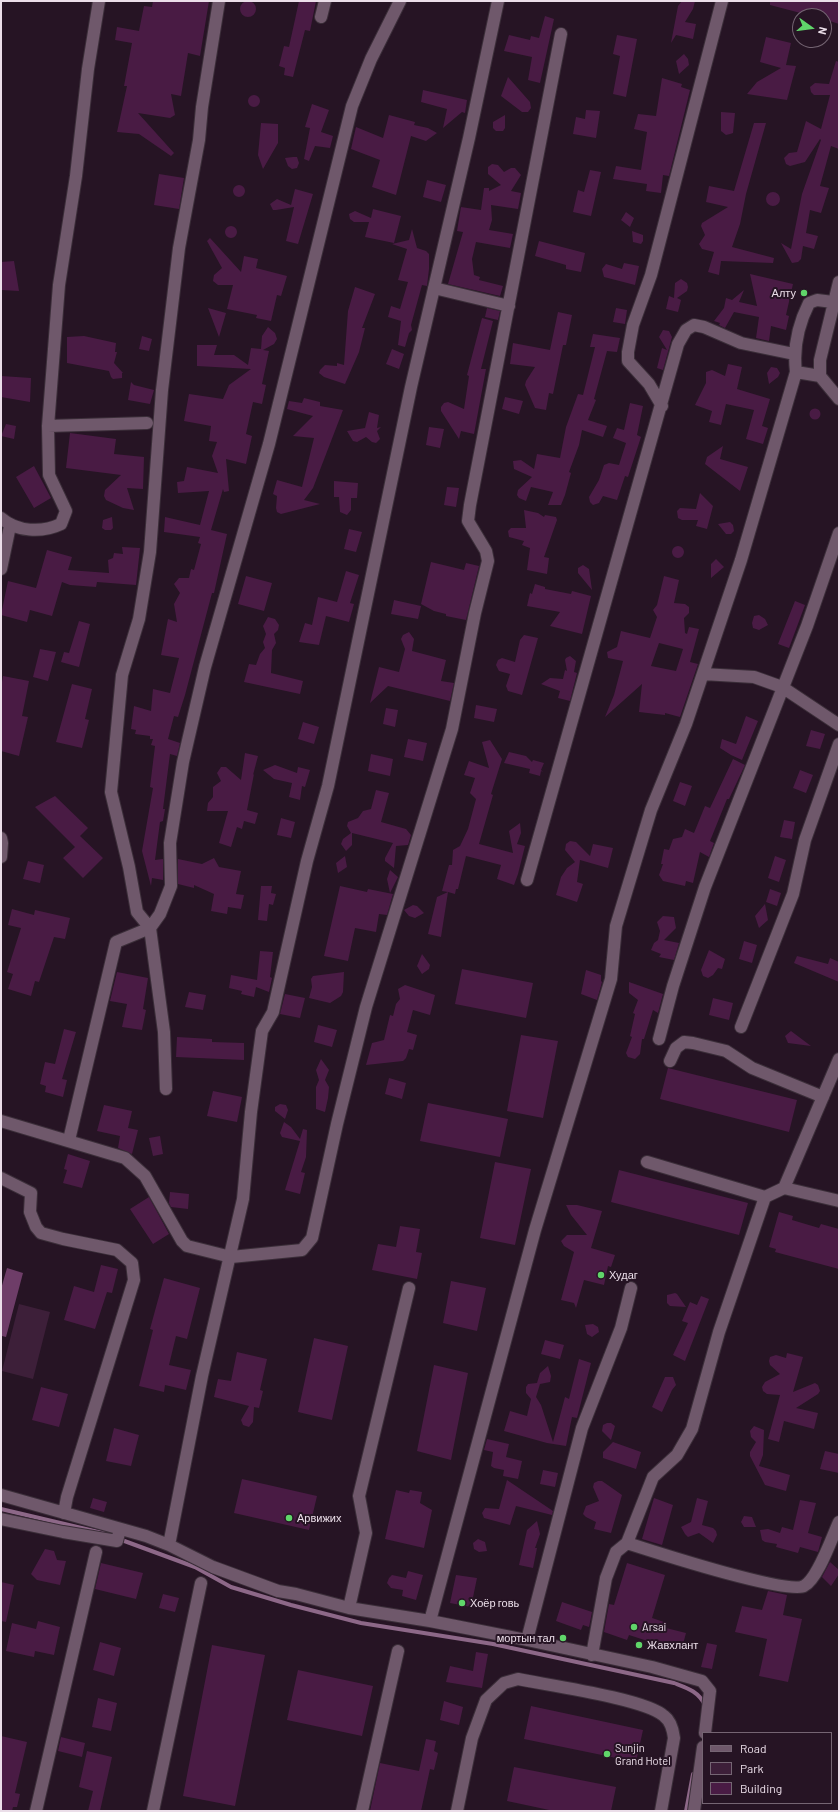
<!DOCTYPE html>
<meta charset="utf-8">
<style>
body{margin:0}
#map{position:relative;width:840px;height:1812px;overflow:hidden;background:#261424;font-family:Barlow,sans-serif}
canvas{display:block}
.frame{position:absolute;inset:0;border:2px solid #ebdee9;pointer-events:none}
.legend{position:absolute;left:702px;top:1732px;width:130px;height:72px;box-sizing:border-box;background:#261424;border:1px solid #756573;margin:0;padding:5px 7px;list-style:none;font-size:12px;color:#ebdee9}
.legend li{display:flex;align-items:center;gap:8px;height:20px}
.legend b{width:20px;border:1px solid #756573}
.north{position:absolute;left:792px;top:8px;width:40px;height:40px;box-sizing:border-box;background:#261424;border:1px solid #756573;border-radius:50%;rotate:104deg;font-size:11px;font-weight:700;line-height:16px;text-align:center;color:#ebdee9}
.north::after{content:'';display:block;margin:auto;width:14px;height:18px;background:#60d56a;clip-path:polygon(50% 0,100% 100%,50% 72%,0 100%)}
</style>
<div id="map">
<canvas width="840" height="1812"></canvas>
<div class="frame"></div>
<ul class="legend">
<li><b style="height:5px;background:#6f586b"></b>Road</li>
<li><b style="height:11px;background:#3d1f39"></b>Park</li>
<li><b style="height:11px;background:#491b44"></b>Building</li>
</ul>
<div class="north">N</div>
</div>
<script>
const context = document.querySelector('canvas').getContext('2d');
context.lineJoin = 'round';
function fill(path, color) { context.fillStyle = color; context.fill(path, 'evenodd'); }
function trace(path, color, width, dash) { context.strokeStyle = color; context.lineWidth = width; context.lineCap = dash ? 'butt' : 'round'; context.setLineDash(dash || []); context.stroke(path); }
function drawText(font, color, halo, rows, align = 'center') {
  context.font = font + ' Barlow,sans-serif'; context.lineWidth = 4; context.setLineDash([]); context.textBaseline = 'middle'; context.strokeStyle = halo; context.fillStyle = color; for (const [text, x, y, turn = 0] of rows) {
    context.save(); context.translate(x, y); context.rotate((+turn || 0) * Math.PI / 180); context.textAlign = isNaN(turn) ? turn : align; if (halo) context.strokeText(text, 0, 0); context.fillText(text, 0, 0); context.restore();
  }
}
fill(new Path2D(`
 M19,1304L50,1312L33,1379L2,1371Z`), '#3d1f39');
fill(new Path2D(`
 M7,1268L23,1273L6,1337L2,1336L1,1340V1289Z`), '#6e3d68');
trace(new Path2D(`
 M1,1509L107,1534
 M119,1539L195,1567L231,1587L291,1605L361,1623L493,1644L674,1683C687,1688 698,1691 705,1705
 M686,1811L693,1774`), '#8d6888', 4);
fill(new Path2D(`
 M153,1H209L200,56L188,53L181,96L171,94L175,115L170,118L138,113L174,153L171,156L139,134L117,132L127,86H124L132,43L115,40L117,27L139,31L144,6L152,7Z
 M299,1H316L310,31L305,30L293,77L284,75L285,68L279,66L284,46L289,47Z
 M682,1H695L693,9L685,22L696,24L693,39L676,35L671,43L678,6Z
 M770,1H839V24L824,19V16H812L770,5Z
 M240 9a8 8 0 1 1 16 0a8 8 0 1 1-16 0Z
 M545,16L554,19L540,83L528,80L532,57L504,51L509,35L530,40L531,36L539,38Z
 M617,35L637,39L626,97L613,94L620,56L613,54Z
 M766,37L791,43L786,65L796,66L787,100L747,94L757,82L781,68L760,62Z
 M684,54L688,59L689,65L679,74L676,61Z
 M836,61L839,62V149L831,146L820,186L829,188L821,213L810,210L806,233L818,236L814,249L803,246L801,259L798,262L792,263L781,243L791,249L802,194L821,140L820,139L805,162L790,166L786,164L784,158L789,153L797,152L806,121L821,129L830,95H814L811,92L810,87L815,83L829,84Z
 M508,77L530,102L531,108L528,112H522L501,96Z
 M662,78L682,84L681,87L690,90L669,176L663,175L661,193L646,191L647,184L613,179L616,166L641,170L647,132L634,129L638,114L656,116Z
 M423,90L467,100L465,113L462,112L443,128L447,109L421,102Z
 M248 101a6 6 0 1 1 12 0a6 6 0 1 1-12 0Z
 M312,104L329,110L321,132L333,136L330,148L315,146L309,161L304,159L310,128L305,127Z
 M586,110L600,111L596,138L573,134L576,117L585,119Z
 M721,112L735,113L733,133L730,134L726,135L721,131Z
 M389,115L415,122L414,125L428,128L437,133L426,141L411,136L396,195L372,187L380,160L351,149L356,127L383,138Z
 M505,115V128L503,131H496L493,128V122Z
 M261,123L278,124V143L263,169L258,155Z
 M754,123H766L746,194L740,224L732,247L774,258L773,263L721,261L719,275L708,272L714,252L702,249L699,244L705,235L701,226L702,223L728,207L706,202L709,186L734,191Z
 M293,157H297L299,163L297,168L292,169L288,166L285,158Z
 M492,164L498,165L504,172L511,168H515L521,175L511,191L521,193L518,209L491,205L492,220L489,230L513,234L510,248L476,242L472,259L474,275L480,277L479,280L503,286L500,296L448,284L463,232L457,231L461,207L481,210L484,188H489V191L501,185L488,174V167Z
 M590,170L601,172L591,216L573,212L578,190L584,192Z
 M159,174L184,178L179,209L154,205Z
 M427,180L446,185L441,202L423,197Z
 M233 191a6 6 0 1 1 12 0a6 6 0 1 1-12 0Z
 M295,189L313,194L298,244L286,241L294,207L276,210H273L270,204L277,199L291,205Z
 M766 199a7 7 0 1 1 14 0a7 7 0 1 1-14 0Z
 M373,209L401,216L394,243L365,237L369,222H354L350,219L349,214L355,211L371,218Z
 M626,212L634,218L630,227L621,220Z
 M225 232a6 6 0 1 1 12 0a6 6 0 1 1-12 0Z
 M412,229L417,248L426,251L429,254V269L427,286L422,285L411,325L412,330L409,333L405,347L398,345L401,321L388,317L391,306L400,309L408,282L398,280L407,249L392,244L409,240Z
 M632,231L643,235V241L641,244L633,242Z
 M210,238L241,272L244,256L258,259L256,268L287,276L281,296L277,295L271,321L256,318L257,315L227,309L233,285H218L213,281L214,275L222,268L207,241Z
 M539,241L585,253L581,272L566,269V265L535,256Z
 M14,261L19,291L1,290V262Z
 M624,263L639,266L635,285L604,277L602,269L606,264L622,269Z
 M750,274L793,284L786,315L789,316L786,330L771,326L769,341L756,338L759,317L734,312L725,328L719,325L720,323L714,321L724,308L726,298L732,300L744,290L739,302L757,306Z
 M681,279L687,283L688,287L687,291L677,298L681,300L678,312L666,309L669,296L674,298L675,283Z
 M355,287L375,294L362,328H365L359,352L345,384L324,377L319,373L320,370L325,365L337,366V363L344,365L348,311Z
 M208,308L226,313L219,337Z
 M487,308L500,311L498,320L485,317Z
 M616,308L627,310L625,324L613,322Z
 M558,312L572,315L566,345H563L553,394L549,393L546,410L535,408L525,385L526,381L535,367L510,364L513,343L550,350Z
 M482,318L493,321L481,369H486L474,434L461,431L459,439L441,411V407L444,403L448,402L464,409L469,376L467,375Z
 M268,327L275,333L277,339L274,344L263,350L269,351L262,384L266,385L262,404L253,402L246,434L252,436L246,464L226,459L229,491L224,492L223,489L211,530L227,534L214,593H212L185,695L178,717L174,716L168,739L180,743L177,756L170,754L163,809H165L163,821L160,822L155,860L163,859V880L152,878L151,886L142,851L153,788L150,787L155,746L151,745L153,739H150V736L135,734L136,730L131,729L134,706L151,711L153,689L170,693L179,658L161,655L168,619L177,622L174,604L180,593L174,584L179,578H189L191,569L194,570L201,544L198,543L200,537L164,532L165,517L200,525L209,491L178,493L177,482L184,481L187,467L218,473L212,456L217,442L209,441L211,426L184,421L189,394L223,399L229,385L251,369L197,366V345H217L214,355H234L248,365L251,348L261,349L262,336Z
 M663,330L669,331L672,337L663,370L657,368L662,348L667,350L659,337Z
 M593,334L620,338L617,352L607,351L594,399L596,400L588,420L607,426L603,437L582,430L579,445L569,472L571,473L565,495L561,505H548L553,492L531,487L526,501L519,498L517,495L518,490L532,477L514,469L513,461L521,460L534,469L537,454L560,458L566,427L578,394L583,395L595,347H590Z
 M84,336L116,343L115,352H117L114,363L123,373H122V378L113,379L111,377L109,371L67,363V337Z
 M142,336L152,339L149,351L139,349Z
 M392,349L404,354L399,369L386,364Z
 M728,364L742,367L737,389L770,399L762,426L768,428L763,444L746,439L754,410L726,404L721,425L709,422L712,411L695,405L706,383V372L712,370L725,376Z
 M771,367L777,368L780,373L778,377L769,384L767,373Z
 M1,376L31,378L30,402L1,397Z
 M131,382L134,385L154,390L150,404L128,400Z
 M505,397L523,401L519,414L502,409Z
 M304,398L320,402V406L343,410L313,488L304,500L320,504L281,514L277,512L276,508L277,496L273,494L277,480L302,487L314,438L293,436L313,416L287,409L289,401L302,403Z
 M630,403L643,406L637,435L641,437L628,477L625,476L617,500L603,496L599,503L593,505L590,502L589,497L599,480L604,465L609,463L619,465L626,443L613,438L617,428L624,430Z
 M809.5 414a5.5 5.5 0 1 1 11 0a5.5 5.5 0 1 1-11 0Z
 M369,412L379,415L377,428L381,427L377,431L380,439L376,443L372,442L366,437L357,442L353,441L347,431L365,428Z
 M6,424L16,426L14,439L1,436Z
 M429,427L444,429L440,448L426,445Z
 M70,433L116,439L114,454L144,457L143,489L127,488L134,510L123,508L106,500L104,496L105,490L121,475L66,468Z
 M723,446L720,459L748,467L740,491L705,464L707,457Z
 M34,466L51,498L34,508L16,477Z
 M334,481L358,483L357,498H351V510L347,515L340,512L339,497H334Z
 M447,487L459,488L456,507L444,505Z
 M700,493L713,506L707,529L696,526L698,520H682L678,518L677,511L680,508L696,509Z
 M524,510L538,513L544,517L545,515L556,517L557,520L544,557L549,558L547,574L527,570L530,548L522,545L524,541L509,537L508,531L511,528H526Z
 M112,517L113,528L111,530H105L102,528L103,520Z
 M730,522L733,525L734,531L731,534H726L718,524Z
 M349,529L362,532L356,552L344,549Z
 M672 552a6 6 0 1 1 12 0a6 6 0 1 1-12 0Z
 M122,547L140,548L136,585L97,582L96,587L70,585L62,582L52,616L30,610L27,622L1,615L8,581L36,588L47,550L72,557L68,570L109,573L108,560L113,558L114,553L123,554Z
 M716,559L724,567L711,578V564Z
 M431,562L464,570L466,563L479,566L466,620L446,616V614L434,611L421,604Z
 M583,565L589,569L592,590L578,573V568Z
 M346,571L359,575L350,603L354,604L349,622L326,616L319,645L299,642L305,623L312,625L318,597L337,602Z
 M246,576L272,583L264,611L238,604Z
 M664,576L679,580L674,603L685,604L689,607V613L684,618L685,633L687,634L689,627L699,629L690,662L698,664L680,717L665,713V715L639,712L642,684L605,717L614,695L623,661L608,658L607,652L617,647L621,631L650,638L657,617L653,610L657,605ZM659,643L683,649L676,671L651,666Z
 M535,584L545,587V589L571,594L572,591L591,596L582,634L550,626L560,612L527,606L530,593L532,594Z
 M394,600L421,606L418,619L391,614Z
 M795,601L805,605L789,648L778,644Z
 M759,615L765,619L768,625L759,630L753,628L752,623L754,616Z
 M268,617L275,619L279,625L278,630L274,634L276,643L272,650L271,673L303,681L300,694L244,682L249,664L256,665L260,654L265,648L263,642L266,634L263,626Z
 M79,621L90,624L79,667L61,662L64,652L69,653Z
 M409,632L414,639L412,651L446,660L441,681L454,683L450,701L388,686L370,703L379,667L399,672L405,649L401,639L403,635Z
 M524,635L538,638L522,695L508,691L506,686L510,674L499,671L496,665L498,660L502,658L515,662L520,640Z
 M40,649L56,652L48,681L33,677Z
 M570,656L576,661L574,672L577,673L570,701L558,698L560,691L541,684L550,678L563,679L565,670L567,671L565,660L566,658Z
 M3,676L29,681L22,716L28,717L19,756L1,751V688Z
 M72,684L92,689L85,719L89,720L82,748L56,742Z
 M476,705L497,709L494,722L474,718Z
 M386,708L398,710L395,727L383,724Z
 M746,716L758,721L742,760L731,755L720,748L722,739L736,744Z
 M303,722L319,727L314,744L298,739Z
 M811,730L825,734L820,749L806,746Z
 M408,739L427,743L423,761L404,757Z
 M490,740L502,759L491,794L493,795L479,844L513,853L509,831L520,823L521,833L517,844L525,846L518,874L514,885L497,879L501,865L466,856L458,889H456L455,894L448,892L441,937L428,934L437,897L448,892L442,891L449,865H452L453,850L460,846L468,829L476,799L470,793L475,778L464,775L469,761L489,768L482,742Z
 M509,752L526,756L532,762L533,760L544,763L541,770L543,772L541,771L540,776L529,773L530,769L504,763Z
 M245,753L258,756L253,775L254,774L247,810L258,813L255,824L244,821L242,829L237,827L231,847L219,843L228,811H207L208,803L213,797V787L221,781L217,773L221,767H226L241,780Z
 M371,754L393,759L390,776L368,771Z
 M733,759L745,765L729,799H727L710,841L714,843L709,857L700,852L693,883L686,881L685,886L663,881L659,875L663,864H661L664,849L669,850L673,839L682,837L685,829L694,833L705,806L710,808Z
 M275,765L297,773L298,767L310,770L305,787L302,786L300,800L289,797L292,783L274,779L263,770Z
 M800,770L813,775L806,793L793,788Z
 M680,782L692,786L685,806L673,801Z
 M376,790L389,793L381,822L406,829L411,835L408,845L396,846L394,868L385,861V858L393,843L352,833V845L346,851L341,844L343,839L351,833L347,826L348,822L358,818L363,811L371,809Z
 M55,796L88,828L80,836L103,858L83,878L63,858L75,847L35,807Z
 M281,818L295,822L291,838L277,835Z
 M784,820L795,822L792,839L780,837Z
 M570,841L576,842L590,856L593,844L613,848L608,868L580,860L577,882L583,884L577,902L556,895L561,877L567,868L575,862L565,850L566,844Z
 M345,856L347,867L338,873L336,863Z
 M775,856L786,860L779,882L768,878Z
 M214,858L219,867L241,871L236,894L244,895L241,909L228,907L227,914L211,911L214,894L194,885V888L178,884V859L202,864Z
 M28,861L44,865L40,883L23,879Z
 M390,870L398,877L390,893L387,879Z
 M261,886H272L271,893L276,894L273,905L269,904L267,921L258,920Z
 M340,886L367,892L368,889L393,894L387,915L379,914L376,932L355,928L348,961L324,956Z
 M770,889L781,893L777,906L766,902Z
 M765,904L768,920L759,928L755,916Z
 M413,905L417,906L424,913L415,918L409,916L404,910Z
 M12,909L34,915L35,910L70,918L65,939L54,937L39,982L35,981L31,996L8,989L13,974L7,972L21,928L8,925Z
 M663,916L674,917L676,928L664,940L679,943L674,960L659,957L661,954L651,950L654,943L658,940L660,931L657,922Z
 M744,941L757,945L752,963L739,959Z
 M709,950L725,959L722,969L718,968L713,975L708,978L703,976L701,970Z
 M260,951L273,952L270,977L272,978L269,992L256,987L254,997L241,994L242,991L229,988L231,975L257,980Z
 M422,954L430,965L429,969L422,974L417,966Z
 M797,956L828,964L830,958L839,962V982L794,963Z
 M462,969L533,983L526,1018L455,1004Z
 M586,970L601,975V981L602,982L597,1000L581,994Z
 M117,972L148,978L143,1009L146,1010L142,1030L122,1027L127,1004L110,1001Z
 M344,972L343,992L341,996L330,1003L309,998L312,987L311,979L313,976Z
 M629,982L663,994L658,1013L653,1010L644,1039H642L640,1054L635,1059L628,1057L626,1053L632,1037L630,1036L635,1014L633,1013L638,1000L629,993Z
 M405,985L435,995L430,1015L413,1010L407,1032L417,1035L413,1050L409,1049L406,1058L403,1061L366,1065L372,1043L384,1040L390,1015L393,1016L396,1004L400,999L398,989Z
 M189,992L206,995L203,1010L185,1007Z
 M285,994L305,998L300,1018L280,1014Z
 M713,998L733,1003L729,1020L709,1015Z
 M318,1025L337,1030L332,1047L314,1042Z
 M64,1029L76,1032L62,1079L67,1080L63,1097L45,1092L46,1086L40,1084L45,1062L55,1064Z
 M791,1031L811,1046L788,1043L785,1036Z
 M521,1035L558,1041L543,1118L507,1111Z
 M177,1037L212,1039V1042L244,1043V1060L176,1057Z
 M321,1059L329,1070L325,1080L329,1087L328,1098L325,1112L316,1109V1087L319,1080L316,1070Z
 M668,1068L797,1100L789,1132L660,1099Z
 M389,1078L406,1083L402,1099L385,1094Z
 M213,1091L242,1097L237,1122L207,1116Z
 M428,1103L508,1119L500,1157L420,1141Z
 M280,1104L286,1105L288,1110L285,1119L275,1111V1107Z
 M104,1105L132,1111L128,1128L138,1130L132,1154L118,1148L120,1136L97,1131Z
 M284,1122L291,1127L300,1139L303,1129L307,1130L306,1157L301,1172L305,1173L300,1194L285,1190L300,1141L282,1137L280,1133Z
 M160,1136L163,1154L153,1156L149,1138Z
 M68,1154L90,1161L82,1188L63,1183L67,1170L64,1169Z
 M495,1162L531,1169L515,1245L480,1238Z
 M619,1170L748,1203L739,1235L611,1202Z
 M170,1192L189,1194L188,1209L171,1207L169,1203Z
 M149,1197L169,1234L153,1244L130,1209Z
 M566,1205H577L602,1211L591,1248L615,1255L611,1267L608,1266L604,1285L584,1280L576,1308L574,1303L561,1300L574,1252L564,1246L561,1241L567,1235H587L571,1215Z
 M779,1212L793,1216L792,1220L819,1228L821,1224L839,1229V1269L775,1252L776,1249L769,1247Z
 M400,1226L420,1229L416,1252L422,1253L417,1279L372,1270L378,1244L396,1247Z
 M101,1265L118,1269L112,1293L107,1292L95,1329L64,1320L74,1286L94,1292Z
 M164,1278L200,1288L187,1339L176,1336L169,1365L191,1370L186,1390L165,1385L164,1392L139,1386L153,1330L150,1329Z
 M451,1281L486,1288L477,1331L443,1323Z
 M675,1293L677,1294L686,1307L670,1306L667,1303V1295Z
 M701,1296L709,1299L685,1361L673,1355L688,1323L682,1321L690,1302L697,1305Z
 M593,1324L598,1327L599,1332L592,1337L587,1334L585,1325Z
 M314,1338L348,1346L332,1420L298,1412Z
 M545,1340L564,1345L560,1359L541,1354Z
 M237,1352L267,1359L260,1390L263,1391L259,1408L254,1407L253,1422L249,1427L243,1425L241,1420L249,1406L214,1397L218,1379L231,1381Z
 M787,1353L803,1357L793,1392L815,1383L818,1385L820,1391L818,1394L796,1408L818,1413L814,1429L784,1421L779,1442L768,1439L780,1395L767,1394L763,1391L762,1387L765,1382L780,1374L770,1365L769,1361L770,1357L776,1355L786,1358Z
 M579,1359L591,1363L577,1418L572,1417L566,1446L547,1443L504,1431L510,1411L527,1416L531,1399L526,1393V1387L528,1384L537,1383L540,1373L548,1366L551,1376L550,1382L540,1384L536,1397L541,1405L553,1442L565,1397L569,1399Z
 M434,1365L468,1373L451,1460L417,1451Z
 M665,1377H673L676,1385L672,1390L662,1412L652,1407Z
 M41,1387L68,1394L59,1427L32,1420Z
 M607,1423H611L615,1426L611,1440L602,1431L603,1425Z
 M754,1426L764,1430L763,1455L759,1466L790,1475L786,1491L765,1485L750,1456V1452L756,1442L751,1437L750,1431Z
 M114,1428L139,1435L131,1466L106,1461Z
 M487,1439L509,1444L506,1457L522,1461L518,1479L503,1476L504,1470L494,1468L491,1466L493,1452L484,1450Z
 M613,1442L641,1452L636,1469L603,1458V1452Z
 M825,1451L839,1454V1473L820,1469Z
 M543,1470L558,1473L555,1487L540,1484Z
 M242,1479L317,1496L309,1530L234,1513Z
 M507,1480L553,1511L552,1515L516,1506L510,1525L484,1518L482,1513L485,1508L499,1509Z
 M598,1481H602L622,1495L611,1533L594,1529L596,1522L586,1517L583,1514L586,1506L599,1501L593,1487L594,1483Z
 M396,1490L409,1493L410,1490L422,1492L420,1503L432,1510L424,1548L385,1539Z
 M93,1498L107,1502L104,1512L90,1508Z
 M654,1498L673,1505L662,1545L642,1539Z
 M697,1498L708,1501L702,1525L713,1528L716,1531L717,1535L713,1543L699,1533L688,1537L685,1534L681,1527L691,1522Z
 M800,1500L816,1503L808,1533L822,1537L818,1552L800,1547L798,1553L776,1547L777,1544L765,1542L762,1540L760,1530L768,1529L780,1533L782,1527L793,1530Z
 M744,1516L752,1517L756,1527H744L741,1522Z
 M537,1521L540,1534L535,1548H537L533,1568L519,1565L527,1530Z
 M478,1539L485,1542L487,1551L479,1552L474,1549L473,1543Z
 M45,1549L54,1551L57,1560L66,1561L60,1585L37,1580L31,1574Z
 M830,1562L839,1570V1574L831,1586L822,1577Z
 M101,1563L143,1573L136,1599L95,1589Z
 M627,1563L665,1575L652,1618L667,1623L666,1628L686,1633L682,1648L661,1643L660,1645L629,1635L627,1640L604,1632L609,1604L614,1605Z
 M408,1571L423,1575L416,1600L402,1596L403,1590L391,1588L387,1583L389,1578L392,1575L406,1578Z
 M456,1575L477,1578L471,1607L450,1603Z
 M1,1582L14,1585L6,1622L1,1621Z
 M768,1591L787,1595L783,1615L802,1619L788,1682L759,1676L767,1639L735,1632L742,1606L762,1610Z
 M163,1594L179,1598L175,1612L159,1608Z
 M562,1602L592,1612L589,1627L583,1625L581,1630L556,1621Z
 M38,1621L60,1627L54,1655L35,1651L34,1657L6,1651L12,1623L36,1629Z
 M100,1642L121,1648L114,1676L93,1670Z
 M707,1643L717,1645L712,1669L701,1667Z
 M212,1645L265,1655L235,1806L183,1796Z
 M476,1652L488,1654L482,1688L446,1682L450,1666L473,1671Z
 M298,1670L373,1686L362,1736L287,1720Z
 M98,1698L117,1703L111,1731L92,1727Z
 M444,1701L463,1707L459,1725L440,1720Z
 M531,1706L643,1730L636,1762L524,1739Z
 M1,1736L27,1742L15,1793L20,1794L17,1807H13L12,1811H1Z
 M61,1737L85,1743L82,1757L58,1751Z
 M426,1739L436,1741L434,1751L438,1753L434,1770L430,1769L421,1811H370L380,1763L419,1771Z
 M87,1751L112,1757L100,1811H88L93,1791L79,1787Z
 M514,1767L616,1787L611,1811H554L507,1801Z`), '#491b44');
const minor = new Path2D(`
 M321,17L325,1
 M839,282L820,360V376L839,399
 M434,288L509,306
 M796,372L820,376
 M662,406L649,384L628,361V352L633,325L651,275L722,1
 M48,426L147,423
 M1,518C17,532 42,533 61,524L66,511L49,475L48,426L59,285L76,176L88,69L99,1
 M1,569L10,526
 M703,674L754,677L782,687L839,725
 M1,838L2,843L1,857
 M527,880L678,344L686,330L694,325L704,327L741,343L794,354
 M741,1027L793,894L805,840L839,744
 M659,1039L673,986L705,887L807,626L839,533
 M670,1061L676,1048L684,1042L693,1043L726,1051L752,1068L823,1097
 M166,1089L164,1032L150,928L137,912L129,867L111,792L122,675L139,619L150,552L162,390L179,248L199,140L202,107L219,1
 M1,1121L125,1158L145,1176L182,1241L187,1246L231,1257L302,1250L312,1238L337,1124L366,1007L452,729L475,613L488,561L486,551L468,521L470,505L561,34
 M69,1140L116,942L150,928L160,914L171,886L170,843L183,762L205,667L269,444L352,106L371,59L400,1
 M647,1162L765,1197
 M1,1178L31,1193L30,1212L36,1227L41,1233L63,1239L117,1250L132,1263L134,1280L67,1497L64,1513
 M784,1188L839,1201
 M1,1495L146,1536L169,1545
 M1,1519L63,1532L117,1541L120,1529
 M627,1543C652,1551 787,1595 804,1586C818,1579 832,1537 839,1522
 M349,1608L366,1533L359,1496L409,1288
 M430,1621L349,1608L296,1594L278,1591L213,1567L169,1545L202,1376L243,1199L251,1112L262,1031L273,1012L307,861L328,786L411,387L469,138L498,1
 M527,1640L582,1428L621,1328L631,1288
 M592,1655L606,1578L616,1552L627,1543L653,1477L677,1455L692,1429L719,1332L765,1197L784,1188L839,1059
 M705,1733L710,1691L702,1681L652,1667L527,1640L430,1621L535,1230L611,979L616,926L651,810L686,724L741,560L796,372C793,348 798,325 809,303L817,300L833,302
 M36,1811L96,1552
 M153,1811L201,1583
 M362,1811L398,1651
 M457,1811L472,1738L486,1700L504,1683L518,1679C547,1685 646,1699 664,1716C671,1721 673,1730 674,1738L661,1811
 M694,1811L703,1747`);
trace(minor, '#3b2e39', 14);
trace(minor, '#6f586b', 12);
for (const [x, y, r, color] of [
 [804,293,4,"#60d56a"],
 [601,1275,4,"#60d56a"],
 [289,1518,4,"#60d56a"],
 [462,1603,4,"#60d56a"],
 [634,1627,4,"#60d56a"],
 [563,1638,4,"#60d56a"],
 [639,1645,4,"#60d56a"],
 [607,1754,4,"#60d56a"]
]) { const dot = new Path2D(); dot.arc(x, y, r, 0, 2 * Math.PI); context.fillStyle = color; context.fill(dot); trace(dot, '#261424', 1.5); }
drawText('11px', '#ebdee9', '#261424', [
 ["Алту",796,293,"right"],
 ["Худаг",609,1275],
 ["Арвижих",297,1518],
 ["Хоёр говь",470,1603],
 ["Arsai",642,1627],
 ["мортын тал",555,1638,"right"],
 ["Жавхлант",647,1645],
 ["Sunjin",615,1748],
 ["Grand Hotel",615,1761]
], 'left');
</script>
